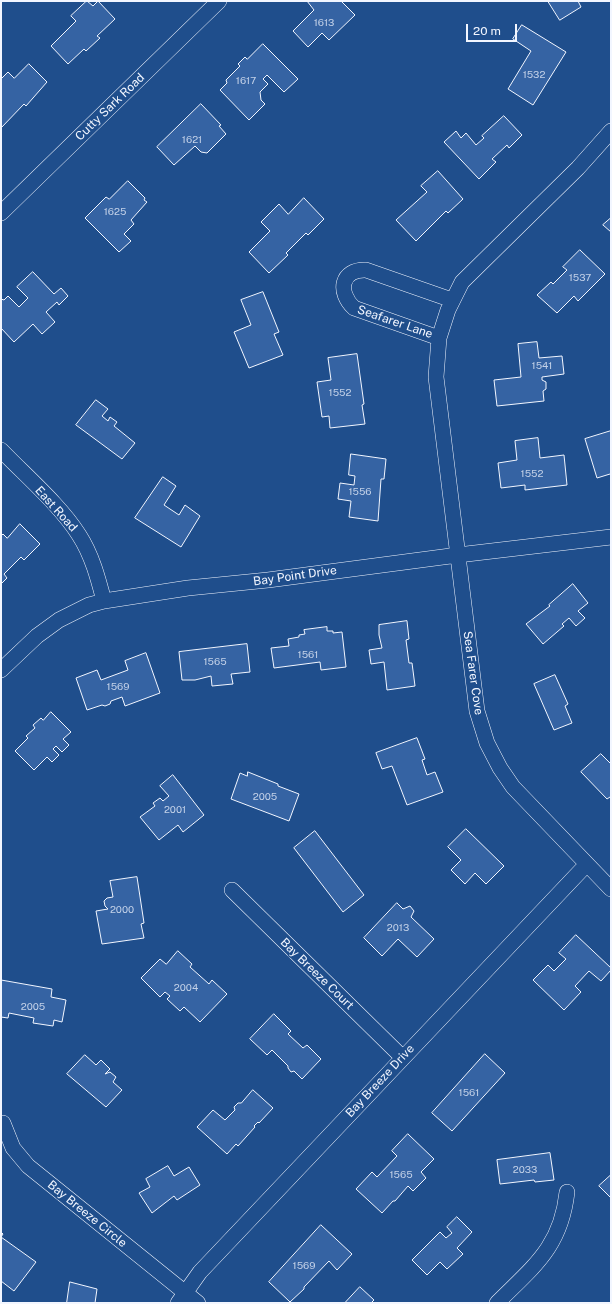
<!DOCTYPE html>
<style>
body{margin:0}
#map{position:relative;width:612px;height:1304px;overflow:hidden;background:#1f4e8c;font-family:"Public Sans",sans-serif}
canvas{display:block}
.frame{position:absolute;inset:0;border:2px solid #f2f6ff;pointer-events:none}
.scale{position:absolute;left:466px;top:24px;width:51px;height:18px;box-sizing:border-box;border:2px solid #f2f6ff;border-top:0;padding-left:5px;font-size:12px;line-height:14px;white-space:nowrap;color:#f2f6ff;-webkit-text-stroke:3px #1f4e8c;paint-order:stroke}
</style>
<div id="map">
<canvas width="612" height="1304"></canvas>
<div class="frame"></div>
<div class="scale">20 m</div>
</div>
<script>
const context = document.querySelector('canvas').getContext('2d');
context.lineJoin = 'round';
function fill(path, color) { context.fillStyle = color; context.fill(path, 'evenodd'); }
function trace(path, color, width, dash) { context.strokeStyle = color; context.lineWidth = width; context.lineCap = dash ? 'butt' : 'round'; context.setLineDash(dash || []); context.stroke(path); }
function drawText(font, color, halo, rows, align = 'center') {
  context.font = font + ' "Public Sans",sans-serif'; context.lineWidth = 3; context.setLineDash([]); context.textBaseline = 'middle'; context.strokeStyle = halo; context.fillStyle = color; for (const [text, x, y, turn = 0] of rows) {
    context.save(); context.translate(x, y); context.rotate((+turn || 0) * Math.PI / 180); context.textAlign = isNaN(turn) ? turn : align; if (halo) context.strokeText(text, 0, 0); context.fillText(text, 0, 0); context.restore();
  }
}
const building = new Path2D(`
 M87,1L93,6L98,1L115,19L97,36L100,38L86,51L84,49L68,64L51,46L76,21L71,16Z
 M341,1L355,15L329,40L322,33L308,47L293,31L314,10L307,1Z
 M548,1H578L581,7L560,20Z
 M522,25L566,52L533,105L508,89L531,51L513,39Z
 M263,44L298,79L284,92L267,75L263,79L268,84L260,92L261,100L265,104L249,120L220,90L227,83L226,80L240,66L238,64L245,57L247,59Z
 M29,64L47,82L26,106L24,104L1,128V79L8,72L14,78Z
 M201,104L221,125L219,126L226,134L207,153L201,152L195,146L174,165L157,147Z
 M504,116L522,135L509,148L507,145L492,159L496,162L479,179L444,142L456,131L461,138L466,133L476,145L484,138L482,136Z
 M438,171L463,199L448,213L446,211L416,241L396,220L427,192L421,186Z
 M128,181L145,198L144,200L147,202L131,220L134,224L124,234L131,241L119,252L85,218L106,197L109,199Z
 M304,198L324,219L308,235L306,233L286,253L288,255L269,273L249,252L270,231L261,222L279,204L288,214Z
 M611,218V232L603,225Z
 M580,250L605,274L578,301L574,296L557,313L537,295L551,282L553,284L567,270L563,267Z
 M33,272L54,294L61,288L68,296L59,305L57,302L46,312L55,322L42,334L33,324L14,342L1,328V299L4,300L8,296L19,307L28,298L17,287Z
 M263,292L279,332L274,334L283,355L249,368L234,332L251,325L241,300Z
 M537,342L539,358L562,356L564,374L542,377V380L546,382V389L543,391L544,401L497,406L494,380L521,377L518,344Z
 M357,354L364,404L362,405L365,424L330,428L329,416L322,417L317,382L331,380L328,358Z
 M96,400L108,409L102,416L108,421L110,417L117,422L114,426L135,443L122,459L76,425Z
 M611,431V475L610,474L597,478L585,439Z
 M538,438L540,458L564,455L567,485L525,490V485L501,488L498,463L517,460L515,441Z
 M351,454L386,459L384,479H381L378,521L349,517L351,501L338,499L340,483L354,485L355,476L349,475Z
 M163,477L176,486L164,505L179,515L185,505L200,516L181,547L135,518Z
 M20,524L40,544L24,560L21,557L4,574L7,578L1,584V536L3,534L7,538Z
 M573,584L588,603L578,611L585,618L576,626L569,618L562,624L564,626L543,644L526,624L550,606L549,605Z
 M407,621L409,639L406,640L409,663H412L415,686L387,690L384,662L371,664L369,650L382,648L379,635V625Z
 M327,627V631H333V633L342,632L346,667L321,670L320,662L274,668L271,648L289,646L288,639L299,637V635L305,634L304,630Z
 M247,644L250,672L231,674L233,684L212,686L211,676L195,680H182L179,652Z
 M146,653L160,693L125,706L122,697L111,701L110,704L105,706L102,705L87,710L76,678L97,670L101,680L128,670L125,661Z
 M555,675L568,704L565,706L572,723L554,730L534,684Z
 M51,712L71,732L63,739L69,745L62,752L56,746L53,749L59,755L52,762L47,757L34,770L15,751L28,738L26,736L35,728L33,725L41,718L43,720Z
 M417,738L425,759L422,760L427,775L435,772L443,792L407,805L392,766L382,769L376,753Z
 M601,754L611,764V798L610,797L607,799L581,772Z
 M248,772L278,784V786L299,794L289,821L231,799L240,773L247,776Z
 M173,775L204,815L183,832L178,825L159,840L140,817L155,806L153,803L160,798L163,801L169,796L160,786Z
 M466,829L504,866L486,884L475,873L465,884L451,870L461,860L448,847Z
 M315,831L364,895L343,912L294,848Z
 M137,877L144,923L141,924L144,938L102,944L96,911L108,909L105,906L104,901L107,898L113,897L110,881Z
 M397,903L403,909L410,906L414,911L411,917L434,939L417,957L398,939L382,956L364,938Z
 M576,935L611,968V970L601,981L589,971L575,986L581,992L564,1010L533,980L548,965L554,971L566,959L559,953Z
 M178,951L192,964L190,967L209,984L212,980L227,994L200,1022L184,1007L180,1011L167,999L170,996L165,992L160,997L141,978L160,959L166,964Z
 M1,980L52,989L51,997L66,1000L62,1022L54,1020L53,1026L33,1023L34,1018L9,1013L8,1018L1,1017Z
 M274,1014L291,1031L288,1034L303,1048L307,1045L321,1059L302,1079L294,1071L291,1072L288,1068V1066L272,1050L267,1055L250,1039Z
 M485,1054L505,1073L452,1131L432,1113Z
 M85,1055L96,1065L101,1060L110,1069L105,1074L110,1072L116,1077L113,1082L122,1090L106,1107L67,1074Z
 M253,1090L273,1108L259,1123L258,1122L254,1126L255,1127L238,1146L236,1144L227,1154L197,1127L213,1110L225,1120L235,1110L234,1107L238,1103H241Z
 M408,1134L434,1159L421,1172L426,1178L413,1191L408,1186L395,1201H393L382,1213L356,1189L372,1172L377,1177L397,1156L392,1151Z
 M550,1153L554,1180L535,1182L534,1180L500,1184L497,1160Z
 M168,1166L174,1176L189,1167L200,1185L177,1200L174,1196L152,1213L139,1193L150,1187L146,1179Z
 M611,1175V1198L599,1186Z
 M457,1217L472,1232L457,1248L463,1254L447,1269L440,1262L427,1275L412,1260L440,1232L446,1238L452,1233L447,1227Z
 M321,1225L352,1254L337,1270L329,1261L304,1287V1289L290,1302L269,1282Z
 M1,1232L3,1234L1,1237L36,1262L14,1291L1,1281Z
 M70,1282L97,1289L95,1303H67Z
 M360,1287L374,1300L371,1303H345Z`);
fill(building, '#3563a3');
trace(building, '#f2f6ff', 1);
const minor = new Path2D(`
 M611,131L578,168L462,282L448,310L439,338L436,377L477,711L487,743L500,768L513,787L611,889
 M1,213L219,1
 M439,338L354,308C337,292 341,269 366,270L452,300
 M1,450C26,476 61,506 79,535C92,555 98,578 104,601
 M1,670L37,636L59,620L89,605L104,601L188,588L268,580L458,555L611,537
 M232,890L402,1057
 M3,1123L13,1148L28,1166L198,1303
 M178,1303L200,1272L587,864
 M497,1303C534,1266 561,1247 567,1192`);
trace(minor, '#f2f6ff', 16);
trace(minor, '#1f4e8c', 15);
drawText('10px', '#c3d1e8', null, [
 ["1613",324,23],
 ["1532",534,75],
 ["1617",246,81],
 ["1621",192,140],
 ["1625",115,212],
 ["1537",580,278],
 ["1541",542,366],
 ["1552",340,393],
 ["1552",532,474],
 ["1556",360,492],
 ["1561",308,655],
 ["1565",215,662],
 ["1569",118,687],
 ["2005",265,797],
 ["2001",175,810],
 ["2000",122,910],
 ["2013",398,928],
 ["2004",186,988],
 ["2005",33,1007],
 ["1561",469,1093],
 ["2033",525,1170],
 ["1565",401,1175],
 ["1569",304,1266]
]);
drawText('12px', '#f2f6ff', '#1f4e8c', [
 ["Cutty Sark Road",110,107,-44],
 ["Seafarer Lane",395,322,19],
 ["East Road",56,509,48],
 ["Bay Point Drive",295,576,-8],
 ["Sea Farer Cove",473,673,82],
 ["Bay Breeze Court",317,974,44],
 ["Bay Breeze Drive",380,1081,-47],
 ["Bay Breeze Circle",87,1214,39]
]);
</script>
